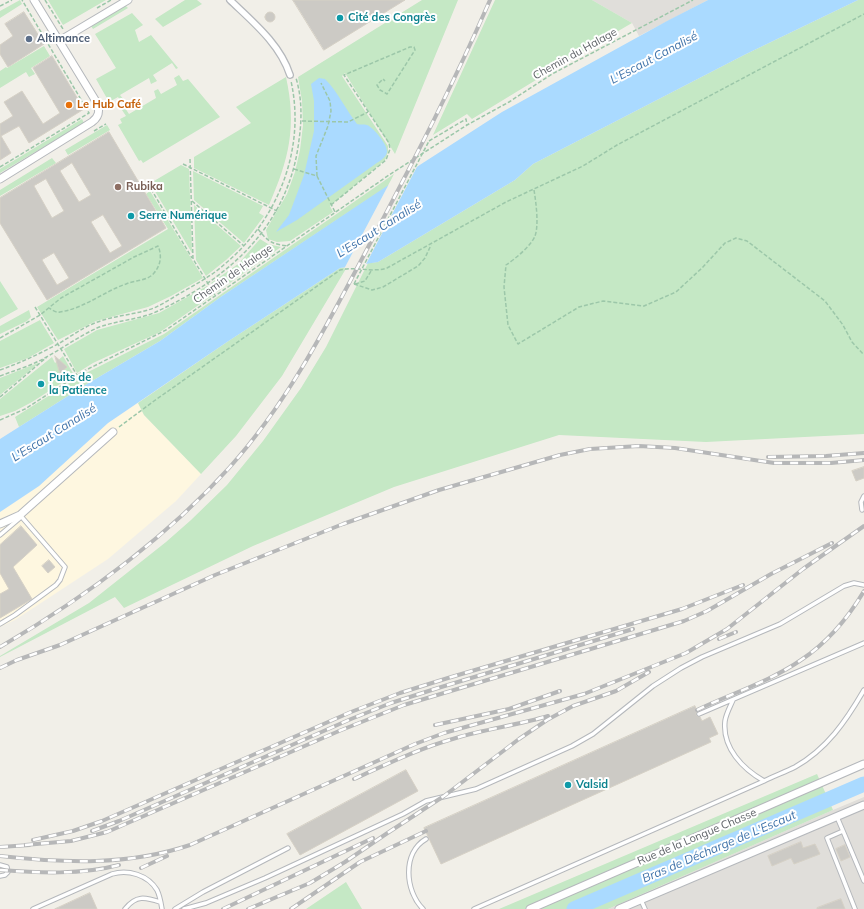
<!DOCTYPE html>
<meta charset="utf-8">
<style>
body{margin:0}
canvas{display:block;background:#f1efe8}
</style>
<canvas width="864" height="909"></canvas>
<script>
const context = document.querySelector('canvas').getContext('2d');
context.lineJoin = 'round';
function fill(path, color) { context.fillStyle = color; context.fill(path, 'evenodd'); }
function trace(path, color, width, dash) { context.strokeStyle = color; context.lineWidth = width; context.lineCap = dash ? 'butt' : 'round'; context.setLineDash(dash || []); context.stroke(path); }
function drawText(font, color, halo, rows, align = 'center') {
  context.font = font + ' Mulish,sans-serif'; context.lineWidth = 4; context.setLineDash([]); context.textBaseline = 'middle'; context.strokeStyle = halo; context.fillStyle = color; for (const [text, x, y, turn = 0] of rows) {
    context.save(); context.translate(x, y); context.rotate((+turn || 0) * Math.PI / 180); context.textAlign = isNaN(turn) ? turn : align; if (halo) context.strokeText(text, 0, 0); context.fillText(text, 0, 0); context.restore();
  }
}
fill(new Path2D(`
 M138,403L144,415L201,474L176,501L108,559L15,620L0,627V512L39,486L108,423Z`), '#fef7e0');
fill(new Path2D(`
 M592,0H708L639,36L632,23Z
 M864,797V909H608L833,810Z`), '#e0deda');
fill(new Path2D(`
 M20,0L22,4L0,18V11Z
 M48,0H106L63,25Z
 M185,0H197L202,4L163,27L155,19Z
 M422,0H458L395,154L345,73L342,76L388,146V152L385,160L330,206L333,212L290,241L277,242L268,239L266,230L287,194L295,172L300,150L303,125L302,101L298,77Z
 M495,0H592L632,23L577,55L472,119L467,114L433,135Z
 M858,0H864V434L706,442L559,435L394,487L253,546L124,608L115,597L0,657V656L89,603L166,542L191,520L227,485L263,441L301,388L326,347L368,263L378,262L515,180L533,164L744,55Z
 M125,5L128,8L93,29L91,26Z
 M132,13L143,25L135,30L139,42L151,35L178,68L176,69L172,63L153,75L157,81L151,84L149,78L120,95L124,100L121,102L118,97L109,102L96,79L116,68L95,34Z
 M44,46L50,56L31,68L35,74L29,77L26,72L0,88V71L6,67L7,68Z
 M179,75L183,81L188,79L220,117L143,163L141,160L139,161L118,125L122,123L120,119L126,116L122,110L125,108L129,114L156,98L154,91L158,89L161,94L177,85L174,78Z
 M286,77C297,127 289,159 269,205L194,168V157L251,123L236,107Z
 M82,119L84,123L0,173V169Z
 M107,125L110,130L68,155L65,150Z
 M52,158L56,163L0,196V190Z
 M181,165L189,169L192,253L153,188L156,185L154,181Z
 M193,171L263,206L259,213L264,216L244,243L194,200Z
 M394,174L388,186L222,296L160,341L87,384L19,427L15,417L82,375L164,334Z
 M150,191L203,278L171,296L148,307L96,321L58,340L37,307L168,229L146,194Z
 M194,205L241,246L226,260L206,276L196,260Z
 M260,239L268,244L281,247L217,292L211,283L238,264Z
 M347,267L282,376L236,436L201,474L144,415L138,403L227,342L340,268Z
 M0,281L18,309L0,319Z
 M207,286L213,295L160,332L93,363L77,373L64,349L97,330L159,313Z
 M29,310L31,317L27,321L0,334V326Z
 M40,320L54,343L28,358L0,368V341Z
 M63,356L74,375L32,402L15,411L0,416V399L52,357L55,363Z
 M38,363H39L0,395V378Z
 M817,774L833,810L608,909H499Z
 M346,882L362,909H306Z`), '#c5e8c5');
fill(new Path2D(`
 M708,0H858L744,55L533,164L515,180L378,262L340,268L227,342L108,423L39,486L0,512V439L87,384L160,341L222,296L384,188L502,112L667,21Z
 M319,78L325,79C338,92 346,110 357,124C360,125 364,124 367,125C373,127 388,145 387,152C386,158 378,162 374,165L297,220L276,232L289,215L304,175L314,131V101L311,84Z`), '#aadaff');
fill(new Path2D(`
 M419,163L365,266L344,269L390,182Z`), '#f1efe8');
trace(new Path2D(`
 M574,909L864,784`), '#aadaff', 15);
const building = new Path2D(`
 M293,0H405L324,50Z
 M265 17a5 5 0 1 1 10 0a5 5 0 1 1-10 0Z
 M24,12L44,44L8,67L0,54V45L13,36L5,24Z
 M52,56L84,109L29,143L19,126L1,136L11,153L0,160V124L13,116L4,102L22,91L43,124L60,113L33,68Z
 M109,132L166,228L47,300L0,223V198ZM72,163L91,195L79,202L60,171ZM46,179L64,211L52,218L34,186ZM103,215L122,246L110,253L91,222ZM54,253L69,278L57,285L42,260Z
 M55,356L67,367L60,373Z
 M864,467V478L856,481L852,471Z
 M21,526L37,545L13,567L32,599L0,618V594L9,589L0,573V545Z
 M49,560L55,567L48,573L42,566Z
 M695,706L697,711L696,714L697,716L700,717L702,721L710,717L718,734L709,738L711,742L441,864L424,828Z
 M406,770L418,791L300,855L287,834Z
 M801,842L803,848L815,844L820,854L794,864L791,858L772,866L768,856Z
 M845,845L850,857L841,861L836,849Z
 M90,893L97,909H55Z
 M841,899L845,909H817V908Z`);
fill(building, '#cccac5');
trace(building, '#d6d1c6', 1);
const service = new Path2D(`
 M862,510L861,502L864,496
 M0,535L20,518
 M0,624L15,615L56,585L60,580L65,567L20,515
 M733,700C730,707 726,714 725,721C722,748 743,769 764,781C774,776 785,772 795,767C827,749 846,721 864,690
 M699,714L864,643
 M837,817L843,831L827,838L855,909
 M843,831L864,881
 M0,865L7,867L8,872L5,875L0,876
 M641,900L645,909
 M33,909L112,874C128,869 148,875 157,890C160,896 161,903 162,909
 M125,909C136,895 145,897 160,902
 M175,909L203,892L288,848
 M184,909L206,903L265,878L403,814L426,801L476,789L572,746L593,734L653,686L681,668L702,657L780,624L844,586L854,583L864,585
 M423,909C405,891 402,853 426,839
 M474,909L764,781`);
const pedestrian = new Path2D(`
 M230,0C253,22 280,44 290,75`);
const minor = new Path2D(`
 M59,41L128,0
 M0,179L92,122C99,117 100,111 97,103L34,0
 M0,524L20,515L113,432
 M530,909L864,764
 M619,909L864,805`);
trace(service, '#b5b8bc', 5.5);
trace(pedestrian, '#b5b8bc', 8);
trace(minor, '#b5b8bc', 9);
trace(new Path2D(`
 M45,0L63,29
 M0,6L12,0
 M97,8L111,0
 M302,121L348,122L368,112
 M94,131L106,124
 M429,141L466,119L467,125
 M190,159L193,259L215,295
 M183,164L277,211
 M0,167L89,113L22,0
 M294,169L317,176L335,212
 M317,176L316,156L328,126L331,111L330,101L321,83
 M151,189L192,258
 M534,190C536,202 539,225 535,236C531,246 515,259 506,265L504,287L508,325L518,344L579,307L603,301L644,306L676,292L702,268L725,243L736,238L747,241L825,301L843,325L852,342L864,355
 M192,201L244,246
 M331,205L386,160L390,149L389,143L344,75L410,47H414L415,50L387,94L380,90L377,85L383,79L385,81
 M258,229C268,242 272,244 288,246
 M354,284L372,290L383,287L418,266L425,258L431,245
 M355,284L365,281L371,271
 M35,307L77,375
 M0,338L40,315L61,298L134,257L158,246C162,255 161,265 154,273C148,281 135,280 126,284C103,292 85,308 60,312C56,313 52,310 49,308
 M0,370C20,363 39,354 58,344C70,337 82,328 95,323C114,315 135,315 154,308C165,303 175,296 186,290C200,282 214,274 226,263C278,219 306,149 291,81
 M0,376C13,371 27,367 39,361C59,351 77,337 97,328C117,320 139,320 158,311C231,277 289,224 299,140C302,119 302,98 296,78
 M0,397L47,357
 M0,420L25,409L84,371L166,330L389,175L467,125L509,102L552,74L693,0
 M119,427L154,401L340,270C356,266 371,273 387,268L506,202L583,166L617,145L864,14`), '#9cc7a9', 1.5, [4, 2]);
trace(service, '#fff', 3.5);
trace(pedestrian, '#fff', 5.5);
trace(minor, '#fff', 7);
const rail = new Path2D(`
 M768,457L826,456L864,453
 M719,639L736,632
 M0,647C84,598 164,540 229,468C291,399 331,317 374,236C415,158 455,81 490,0
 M0,668L17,660L60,645L215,575L343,524L439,490L560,455L590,449L639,446L675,448L774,463H831L864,460
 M697,710C730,694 771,681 801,660C828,642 848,618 864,591
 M435,725L509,709L560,691
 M354,779C387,764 420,748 456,738C486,729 518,725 548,716
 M92,831L119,821L351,719L391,703L438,688L633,629
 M33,840L73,831L102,821L351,712L400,693L448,678L682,609L743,585
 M25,845L71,841L107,832L339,731L404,705L684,621L707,611L771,574L832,543
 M0,847L30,845
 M0,856C64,863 128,866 190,845L415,744L444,733L584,694L686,653L727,629L803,569L864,526
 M141,868L167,856
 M0,870C39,873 81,875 119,865
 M223,909L373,838
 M248,909L310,883L345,862L386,834L444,796L519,739L547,720L573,706L616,691L649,672
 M291,909L360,862L426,831`);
trace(rail, '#b6b7b8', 4);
trace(rail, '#fff', 2.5, [8]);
trace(new Path2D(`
 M354,284L429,141`), '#9cc7a9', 1.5, [4, 2]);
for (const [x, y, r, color] of [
 [340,18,4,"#0f9aa8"],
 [29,39,4,"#5c6f8a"],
 [69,105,4,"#e8710a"],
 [118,187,4,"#8d6e63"],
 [131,216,4,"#0f9aa8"],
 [41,384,4,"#0f9aa8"],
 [568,785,4,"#0f9aa8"]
]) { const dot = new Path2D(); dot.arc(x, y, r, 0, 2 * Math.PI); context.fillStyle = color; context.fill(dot); trace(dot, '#fff', 1.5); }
drawText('bold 11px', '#0d838f', '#fff', [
 ["Cité des Congrès",348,18],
 ["Serre Numérique",139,216],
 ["Puits de",49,378],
 ["la Patience",49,391],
 ["Valsid",576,785]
], 'left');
drawText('bold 11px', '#4e5e75', '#fff', [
 ["Altimance",37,39]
], 'left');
drawText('11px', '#5f6368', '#fff', [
 ["Chemin du Halage",575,54,-29],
 ["Chemin de Halage",233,274,-35],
 ["Rue de la Longue Chasse",697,837,-23]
]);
drawText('bold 11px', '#c56008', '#fff', [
 ["Le Hub Café",77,105]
], 'left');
drawText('bold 11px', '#785e54', '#fff', [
 ["Rubika",126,187]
], 'left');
drawText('italic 12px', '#4174aa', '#fff', [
 ["L'Escaut Canalisé",654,58,-28],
 ["L'Escaut Canalisé",379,229,-32],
 ["L'Escaut Canalisé",54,433,-32],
 ["Bras de Décharge de L'Escaut",719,847,-23]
]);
</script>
